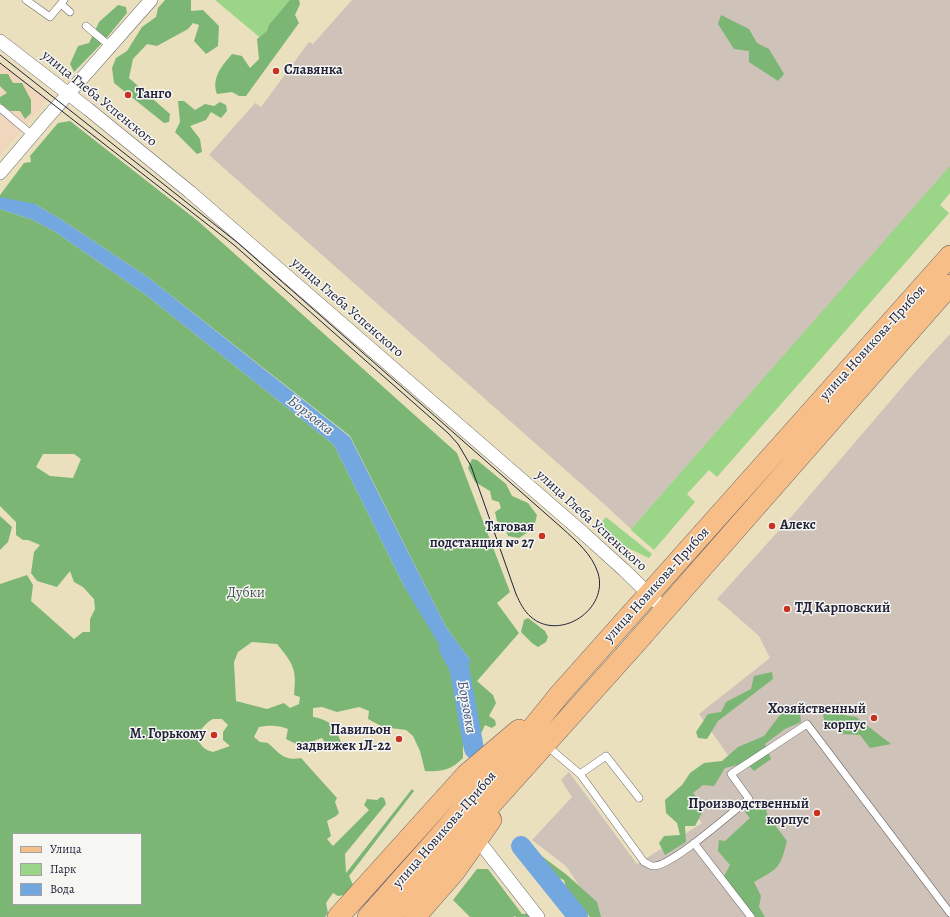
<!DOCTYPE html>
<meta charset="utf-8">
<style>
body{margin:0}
#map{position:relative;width:950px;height:917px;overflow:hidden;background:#eae0be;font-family:Alegreya,serif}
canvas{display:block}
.legend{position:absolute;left:12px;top:833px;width:130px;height:72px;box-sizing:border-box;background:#f6f6f2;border:1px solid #a1a1a9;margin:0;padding:5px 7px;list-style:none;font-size:12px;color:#22223b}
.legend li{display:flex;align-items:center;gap:8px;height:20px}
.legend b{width:20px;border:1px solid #a1a1a9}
</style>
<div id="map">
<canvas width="950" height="917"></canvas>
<ul class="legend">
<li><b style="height:5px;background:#f7be87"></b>Улица</li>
<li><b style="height:11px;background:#9bd588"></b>Парк</li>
<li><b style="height:11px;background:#73a7e0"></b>Вода</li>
</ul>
</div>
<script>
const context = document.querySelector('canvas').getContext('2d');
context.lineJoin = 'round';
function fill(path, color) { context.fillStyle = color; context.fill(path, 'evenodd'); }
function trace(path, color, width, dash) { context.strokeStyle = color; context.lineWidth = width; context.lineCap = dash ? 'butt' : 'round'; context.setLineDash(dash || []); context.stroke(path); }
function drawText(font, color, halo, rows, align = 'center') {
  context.font = font + ' Alegreya,serif'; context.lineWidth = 3; context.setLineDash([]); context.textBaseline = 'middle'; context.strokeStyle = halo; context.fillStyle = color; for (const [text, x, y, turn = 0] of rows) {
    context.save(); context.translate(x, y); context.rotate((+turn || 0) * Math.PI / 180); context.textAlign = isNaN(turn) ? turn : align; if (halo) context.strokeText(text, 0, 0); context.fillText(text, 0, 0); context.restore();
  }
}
fill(new Path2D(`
 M0,63L48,99L0,156Z`), '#f0d6bc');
fill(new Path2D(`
 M352,0H950V168L631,529L604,504L209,155L255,103L261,107L309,42L313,44Z
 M950,334V917H600L566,866L532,840L572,797L561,780L569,772L637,864L702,823L681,796L730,758L699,714L770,658L759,636L717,599L792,516L916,371Z`), '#cec2b9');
fill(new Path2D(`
 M215,0H295L263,40Z
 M950,166V193L940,205L949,213L717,477L709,470L687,494L695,502L654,550L631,530V529Z
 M606,517L652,554L649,558L613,541L598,526Z`), '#9bd588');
fill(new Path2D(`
 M165,0H191V11L203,10L219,26L218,46L206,54L194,41L199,25L193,23L188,29L157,46L147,44L133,59L129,78L170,114L169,122L164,123L114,83L112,68L116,58L127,51L142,27L156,17L158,8Z
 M290,0H299L300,4L295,15L299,23L246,96H239L232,92L217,94C211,78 222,66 232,54L242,56L250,68L259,59L257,39L267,31L269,25Z
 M118,5L126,7L127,13L104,41L74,72L70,64L78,46L89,43L99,22Z
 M721,15L749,29L757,43L769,49L784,74L778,81L749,62V51L734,49L718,24Z
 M0,74H8L13,83H22L31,100V113L25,119L20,111H10L0,103V97L7,93L0,86Z
 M178,101H184L195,110L205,104L214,106L220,102L226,105L227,111L221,118L211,112L206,120L190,126L200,139L202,152L197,154L175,132L180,122Z
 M70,121L198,221L457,453L510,592L497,603L519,633L477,681L493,695L496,703L489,716L495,720L496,725L492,728L485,725L477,742L474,744L469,742L463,744V758C451,770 442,772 425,771L420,751L413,736L406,730L383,727L368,719L369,711L359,707L337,712L322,707L313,708V717C321,718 331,722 336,729C338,733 339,739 342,744L341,750L336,752L328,748L322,738L300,746L286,739L288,729C278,725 270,725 259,727L254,737L260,742L268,743C280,754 284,761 301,758L337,798L335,802L339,813L336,816L327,821L331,836L327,839L333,846L369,810L364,805L367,799L377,800L381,797L384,798L386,804L345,854L346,873L412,789L414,791L349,876L353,885L344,895L338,896L333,893L326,903L328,913L325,917H0V584L27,575L33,585L31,601L74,639L83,632H90V619L95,609L94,599L83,587L74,582L70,571L57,587L37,581L31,573L34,552L40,545L28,540H23L16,535V522L0,506V209L33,220L57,233L146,295L334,445L405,588L471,661L446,627L350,436L149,278L62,220L35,204H0V195L24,163L31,162L30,156L58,123ZM43,454H74L81,459L73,478L50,476L36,467ZM252,642L277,644C293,664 297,668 294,695L300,697L299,704L290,708L284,703L267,709L236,701L234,662L238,652ZM213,719H222L228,725L223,732V740L230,746L213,752C210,751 206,750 204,748C192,738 203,724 213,719ZM13,834H141V904H13Z
 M472,459L477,460L506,484L512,496L528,503L537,515L534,528L519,538L508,536L504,525L497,521L495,512L501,508L499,502L492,500L490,491L475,482L468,468Z
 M0,516L12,527L8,542L0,550Z
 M528,618L545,631L548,637L546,642L538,647L532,643L521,632L524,620Z
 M772,672L773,679L718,721L707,739L698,738L696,732L708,714L721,712L726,702L751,689L754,676Z
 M838,703L844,715L856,717L891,744L870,748L860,735L842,734L836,727L825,723L823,715Z
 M783,711L800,713L801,722L785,729L765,744L771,759L754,771L746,763L725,768L714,786L703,785L693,793L705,807L695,826H685L686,842L665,855L659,843L664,836L680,835L677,823L666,813L665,800L682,785L690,773L704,763L722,761L738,747L764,736Z
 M764,803L768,816L787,841C780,868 779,868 754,882L761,896L759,907L765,917H748L721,882L730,865L718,851L719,840L725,841L750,818L745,812L750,804Z
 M531,848L567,875L597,902L601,917H590L566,888L564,880L531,867L519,854Z
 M477,869H488L522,914L540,913L543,917H516L515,916L513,917H470L453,900Z`), '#7cb674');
fill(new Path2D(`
 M0,197L35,204L62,220L149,278L350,437L446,627L471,661L463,672L457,674L405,588L334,445L146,295L57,233L33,220L0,209Z`), '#73a7e0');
trace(new Path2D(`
 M449,648L459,667L474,749
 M521,846L578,917`), '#73a7e0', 20);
const service = new Path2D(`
 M26,0L50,17L64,0
 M61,4L70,12
 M86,26L110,46
 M0,108L32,135
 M547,746L580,774L606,756L639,798
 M580,774L644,862C647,863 650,866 653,866C671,867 732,812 749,799L731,774L807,724L950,913
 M694,843L751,917`);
const minor = new Path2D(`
 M0,41L88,109L190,192L582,532L624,570L664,609
 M0,173L46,119L151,0
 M478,840L538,917`);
const primary = new Path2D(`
 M338,917L466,775L519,730
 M368,917C433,844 498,772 559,695L950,256
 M390,917L635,644L950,285
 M415,917L455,871L491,820`);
trace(service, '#686469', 8);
trace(minor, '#686469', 14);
trace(primary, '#686469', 22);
trace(service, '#fff', 7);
trace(minor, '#fff', 13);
trace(primary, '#f7be87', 21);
trace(new Path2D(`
 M0,55L238,243L562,528C576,541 592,554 598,573C609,609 560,642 531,617C524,611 520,603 516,594L471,466L458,444L448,433L234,245L0,63`), '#22223b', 1);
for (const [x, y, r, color] of [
 [276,71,4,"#c8321e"],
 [128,95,4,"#c8321e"],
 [772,526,4,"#c8321e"],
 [542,536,4,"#c8321e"],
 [787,609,4,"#c8321e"],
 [874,718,4,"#c8321e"],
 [214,735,4,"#c8321e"],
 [399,739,4,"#c8321e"],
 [817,813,4,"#c8321e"]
]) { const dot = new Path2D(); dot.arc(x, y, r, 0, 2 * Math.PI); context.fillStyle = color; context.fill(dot); trace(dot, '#f6f6f2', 1.5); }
drawText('bold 14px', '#22223b', '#f6f6f2', [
 ["Славянка",284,71,"left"],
 ["Танго",136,95,"left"],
 ["Алекс",780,526,"left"],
 ["Тяговая",534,528],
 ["подстанция № 27",534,544],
 ["ТД Карповский",795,609,"left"],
 ["Хозяйственный",866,710],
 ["корпус",866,726],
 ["Павильон",391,731],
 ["задвижек 1Л-22",391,747],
 ["М. Горькому",206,735],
 ["Производственный",809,805],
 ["корпус",809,821]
], 'right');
drawText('14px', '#22223b', '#f6f6f2', [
 ["улица Глеба Успенского",99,99,39],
 ["улица Глеба Успенского",347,308,41],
 ["улица Новикова-Прибоя",873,343,-48],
 ["улица Глеба Успенского",591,521,42],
 ["улица Новикова-Прибоя",657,585,-48],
 ["улица Новикова-Прибоя",445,830,-49]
]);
drawText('14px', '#465852', '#f6f6f2', [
 ["Дубки",246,594]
]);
drawText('italic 15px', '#42577d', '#f6f6f2', [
 ["Борзовка",310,416,38],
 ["Борзовка",466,707,80]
]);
</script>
